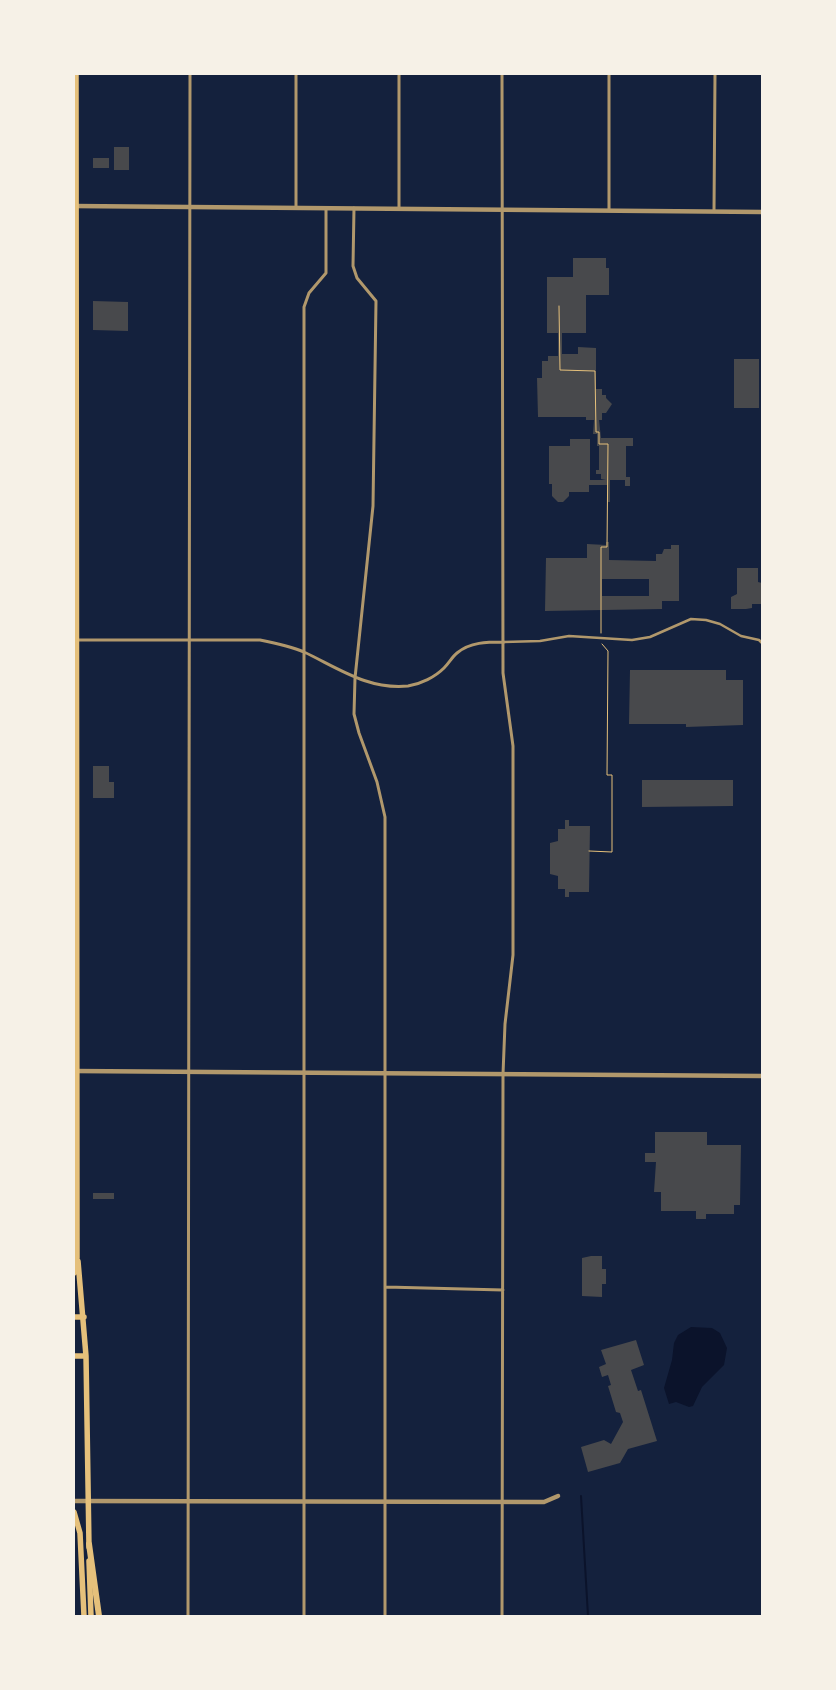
<!DOCTYPE html>
<style>
body{margin:0}
#map{position:relative;width:836px;height:1690px;overflow:hidden;background:#14213d;font-family:"Alegreya Sans",sans-serif}
canvas{display:block}
.frame{position:absolute;inset:0;border:75px solid #f6f1e7;pointer-events:none}
</style>
<div id="map">
<canvas width="836" height="1690"></canvas>
<div class="frame"></div>
</div>
<script>
const context = document.querySelector('canvas').getContext('2d');
context.lineJoin = 'round';
function fill(path, color) { context.fillStyle = color; context.fill(path, 'evenodd'); }
function trace(path, color, width, dash) { context.strokeStyle = color; context.lineWidth = width; context.lineCap = dash ? 'butt' : 'round'; context.setLineDash(dash || []); context.stroke(path); }
fill(new Path2D(`
 M691,1327L712,1328L720,1333L727,1348L724,1365L702,1387L693,1406L689,1407L676,1402L669,1404L664,1388L672,1360L674,1343L678,1335Z`), '#0b132b');
trace(new Path2D(`
 M581,1496L588,1616`), '#0b132b', 2);
fill(new Path2D(`
 M114,147H129V170H114Z
 M93,158H109V168H93Z
 M573,258H606V268H609V295H586V333H562V354H578V347L596,348V389H602V395H606V398L612,404L606,413H602V420H599L601,438H633V446H626V477H630V486H625V480H610V502H607V485H589V492H569V496L563,502H558L552,496V484H549V446H570V439H590V480H606L601,479V474H596V470H599V446H597V434H593L594,420H586V417H538L537,378H542V361H548V356H558V333H547V277H573Z
 M93,301L128,302V331L93,330Z
 M734,359H759V408H734Z
 M606,542H609V560L656,561V554H662L664,549H671V545H679V601H662V609L545,611L546,558H587V544L606,545ZM602,579H649V596H602Z
 M737,568H758V582L762,583V604H752V608L746,609H731V597L737,594Z
 M630,670H726V680H743V725L686,727V724H629Z
 M93,766H109V782H114V798H93Z
 M642,780H733V806L642,807Z
 M565,820H569V826H590L589,892H569V897H565V889H558V876L550,874V843L558,841V829H565Z
 M655,1132H707V1145H741L740,1205H734V1214H706V1219H696V1211H661V1192H654L656,1162H645V1153H655Z
 M93,1193H114V1199H93Z
 M591,1256H602V1269H606V1284H602V1297L582,1296V1258Z
 M636,1340L644,1365L631,1370L638,1391L641,1390L657,1441L628,1449L620,1463L588,1472L581,1447L604,1440L611,1444L623,1422L620,1413L616,1412L608,1386L611,1385L608,1375L602,1377L599,1367L606,1364L601,1350Z`), '#48494c');
trace(new Path2D(`
 M559,306L560,370L595,371L596,432H599V444H608L607,547H601V633
 M589,851L612,852V775H607L608,651L602,644`), '#e5c07b', 1);
trace(new Path2D(`
 M504,642L540,641L569,636L632,640L650,637L691,619L706,620L720,624L741,636L759,640L762,643`), '#b1986c', 2.5);
trace(new Path2D(`
 M399,74V209
 M502,74L503,673L513,746V955L505,1024L503,1074L502,1616
 M296,208V74
 M354,208L353,266L357,278L376,301L373,506L355,678L354,714L359,733L377,782L385,817V1616
 M609,210V74
 M714,211L715,74
 M77,640H260C275,643 290,646 304,652C338,668 368,690 408,686C421,684 435,677 444,668C449,663 452,657 457,653C470,642 487,642 504,642
 M386,1287L503,1290
 M188,1616L190,74
 M304,1616V307L309,293L326,273V208`), '#b1986c', 3);
trace(new Path2D(`
 M74,206L762,212
 M74,1071L762,1076
 M74,1501L544,1502L558,1496`), '#b1986c', 4.5);
trace(new Path2D(`
 M78,1261L86,1356L89,1547
 M74,1273L77,1258L76,74
 M74,1317H84
 M74,1356H86
 M74,1512L80,1533L84,1616
 M89,1561L91,1616`), '#e5c07b', 5.5);
trace(new Path2D(`
 M89,1544L99,1616`), '#e5c07b', 6);
</script>
